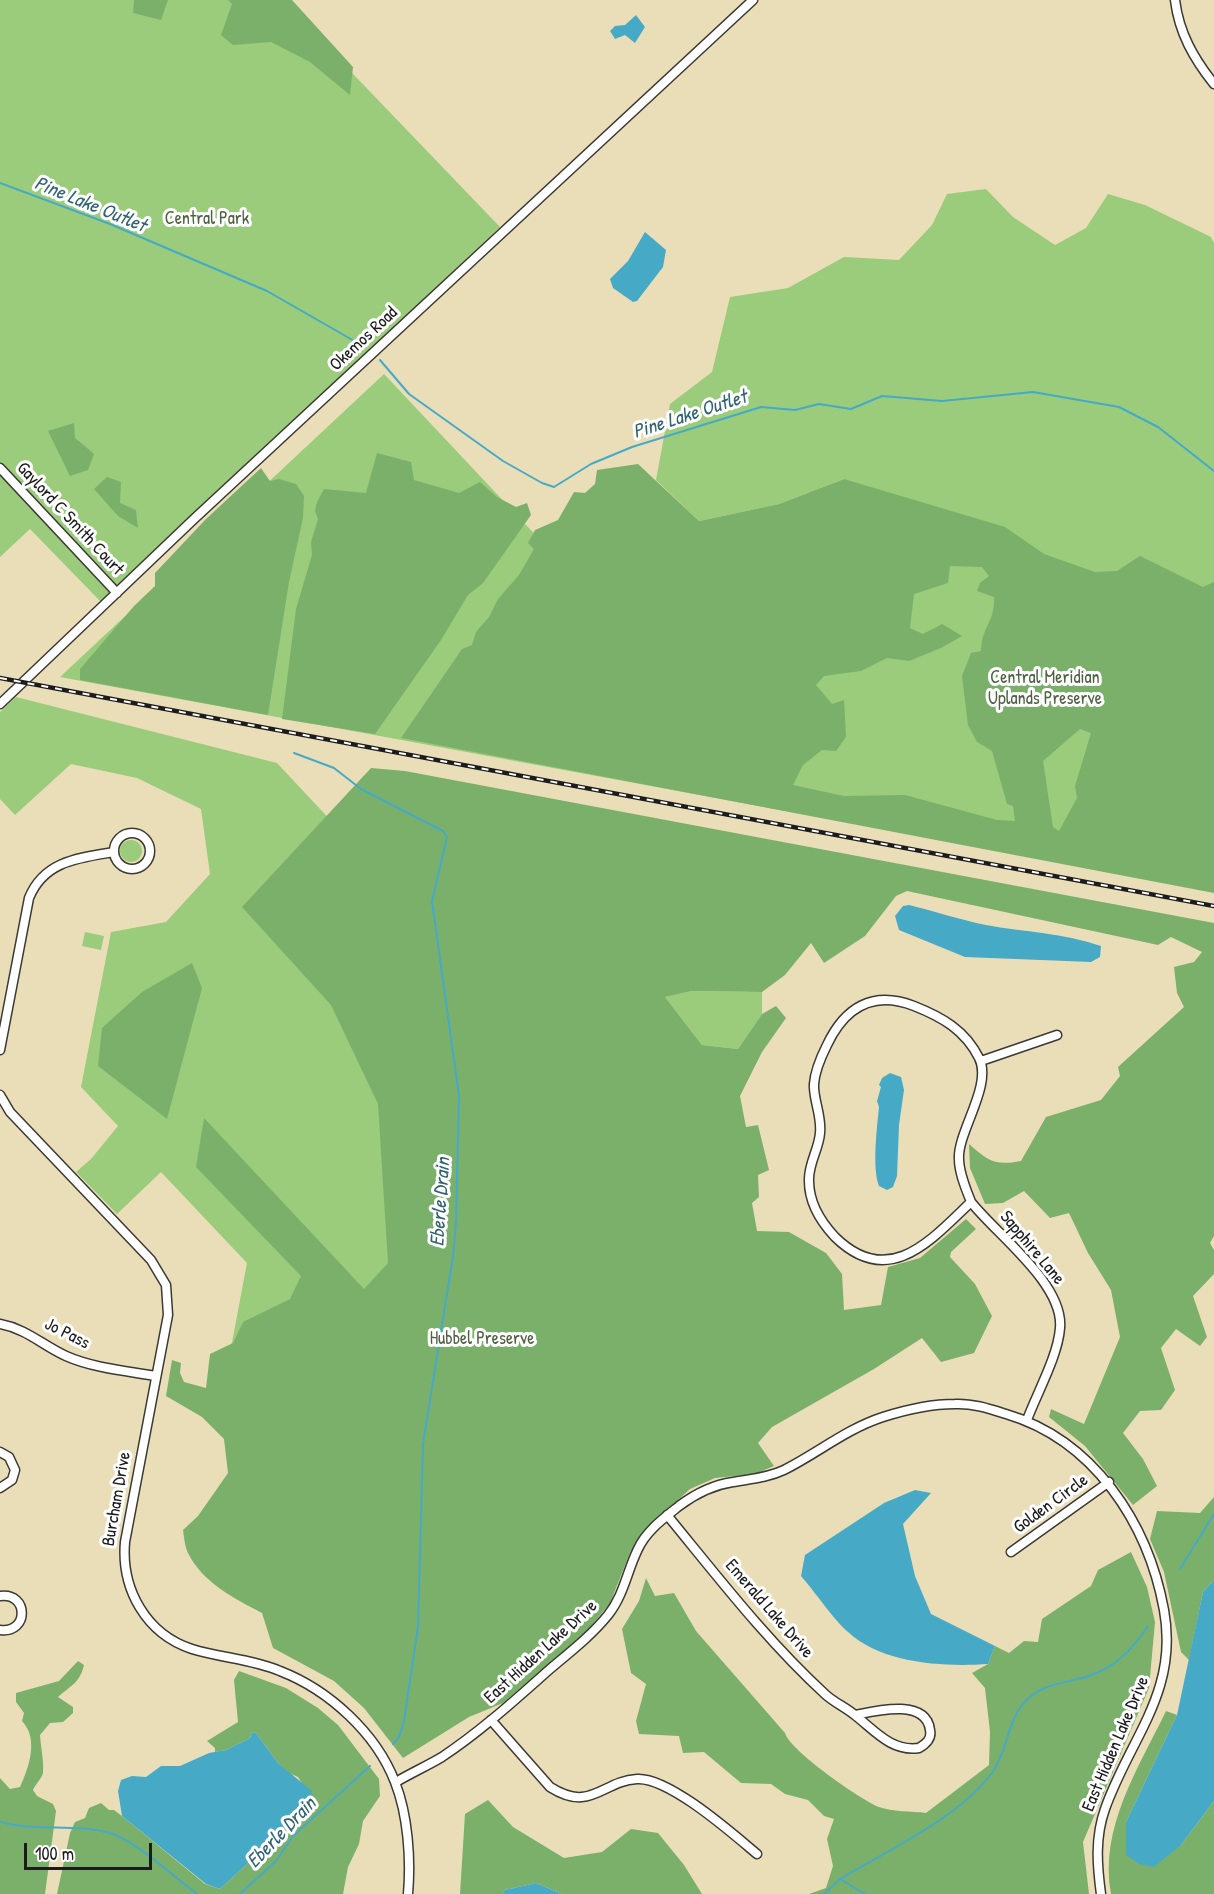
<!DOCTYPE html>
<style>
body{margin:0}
#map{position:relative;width:1214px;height:1894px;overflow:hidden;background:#eadeb9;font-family:"Patrick Hand",sans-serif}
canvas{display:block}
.scale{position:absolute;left:24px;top:1843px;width:128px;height:27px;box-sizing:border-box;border:3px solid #1c1c1c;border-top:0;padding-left:8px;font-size:18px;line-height:21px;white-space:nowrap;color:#1c1c1c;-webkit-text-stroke:4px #fff;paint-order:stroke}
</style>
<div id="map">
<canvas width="1214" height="1894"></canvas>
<div class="scale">100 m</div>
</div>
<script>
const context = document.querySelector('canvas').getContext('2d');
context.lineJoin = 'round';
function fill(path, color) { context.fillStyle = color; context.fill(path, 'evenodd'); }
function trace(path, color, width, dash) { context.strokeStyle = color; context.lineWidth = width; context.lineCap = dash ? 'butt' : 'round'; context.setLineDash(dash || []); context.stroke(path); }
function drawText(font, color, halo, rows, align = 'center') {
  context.font = font + ' "Patrick Hand",sans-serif'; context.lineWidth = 6; context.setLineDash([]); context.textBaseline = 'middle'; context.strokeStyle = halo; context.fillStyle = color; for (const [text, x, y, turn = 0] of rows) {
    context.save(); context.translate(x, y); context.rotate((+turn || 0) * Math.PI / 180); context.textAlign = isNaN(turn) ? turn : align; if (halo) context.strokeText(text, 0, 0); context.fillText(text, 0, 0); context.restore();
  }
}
fill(new Path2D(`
 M0,0H282L500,227L101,602L30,529L0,557Z
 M986,189L1013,217L1055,245L1086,228L1108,194L1145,205L1211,237L1214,243V890L60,677L384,374L734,746L844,479L779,504L699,521L656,480L670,404L712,372L730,297L788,288L844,257L899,260L932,225L947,194Z
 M16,697L277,763L616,1125L216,1427L247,1263L161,1172L117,1214L76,1172L91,1159L118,1126L81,1087L111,932L166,922L210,874L201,809L137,778L71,764L15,815L0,799V712Z
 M120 851a11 11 0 1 1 22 0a11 11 0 1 1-22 0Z
 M85,932L104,936L101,950L82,946Z
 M692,991L762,992V1014L738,1049L702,1045L665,997Z`), '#9acc7b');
fill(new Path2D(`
 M134,0H168L161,20L133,13Z
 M228,0H292L353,67L350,95L310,62L271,42L233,45L221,35L232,4Z
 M74,423L75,438L94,454L88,470L70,476L48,431Z
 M377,453L411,462L414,480L459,493L480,482L497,497L516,507L527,503L531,515L483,583L468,595L441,640L375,734L282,719L296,609L312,555L311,542L318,519L315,511L317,502L324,489L366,493Z
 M638,464L699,521L779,504L844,479L1005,527L1044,554L1095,572L1117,571L1140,556L1203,587L1214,582V893L401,738L462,649L472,645L476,632L489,617L498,599L519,575L534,549L528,543L535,530L558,520L574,492L585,493L595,484L597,470ZM950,566L982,567L989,576L980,583L977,591L994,597C995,623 982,625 981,651L971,653L962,676L968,725L977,742L992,751L1007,804L1013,806L1015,821L997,820L905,795L844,796L793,785L803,765L822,750L836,751L846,737L844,700L832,704L816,685L824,676L861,671L887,658L909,661L941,648L962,636L942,624L923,634L910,628L914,594L948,583ZM1080,729L1091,733L1075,786L1077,798L1059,831L1053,827L1043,761Z
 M261,468L270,481L279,479L296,484L304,496L303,518L289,582L268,715L80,680V669L134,606L155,586V573L206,519Z
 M107,477L121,482L120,503L136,510L138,528L118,516L94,489Z
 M371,768L405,771L1214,923V1236L1210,1243L1214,1250V1274L1193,1296L1207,1337L1200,1346L1176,1329L1161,1348L1175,1390L1161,1410L1140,1411L1123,1433L1143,1459L1157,1486L1133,1505L1085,1446L1049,1417L1051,1409L1084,1424L1120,1337L1111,1290L1088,1253L1069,1213L1050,1218L1024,1191L1003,1203L985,1204L970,1168L969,1144C988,1161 995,1166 1021,1161L1046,1117L1101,1100L1120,1076L1118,1067L1184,1007L1177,993L1174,967L1194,962L1202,952L1171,937L1158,945L907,891L896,896L865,936L824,963L811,943L785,975L762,992L692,991L665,997L702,1045L738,1049L762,1014L776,1006L786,1018L762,1052L740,1096L746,1127L758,1125L769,1170L758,1175L759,1197L752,1203L757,1231L789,1232L826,1253L842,1274L844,1310L881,1305L888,1267L920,1258L966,1219L976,1229L951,1252L950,1257L975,1284L992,1316L974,1353L941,1362L922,1338L874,1369L772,1427L758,1443L774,1466L755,1474L715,1478L690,1489L643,1532L630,1553L610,1603L587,1631L503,1703L469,1717L403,1758L364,1708L334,1681L273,1648L262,1613C235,1599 202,1582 188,1553C185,1547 184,1537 183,1530L198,1516L228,1473L224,1439L202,1417L166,1396L172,1360L181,1363L180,1373L184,1382L206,1388L210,1354L233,1343L243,1322L290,1299L301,1276L196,1167L204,1118L364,1289L388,1263L378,1104L331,1005L242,907Z
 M192,963L202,988L167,1119L98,1066L102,1028L142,992Z
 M1214,1497V1580L1203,1592L1189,1660L1181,1652L1164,1572L1150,1539L1157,1511L1200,1513Z
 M1131,1552L1147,1587L1155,1622L1149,1688L1083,1842L1089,1894H809L826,1888L833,1866L827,1839L834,1819L824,1816L808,1800L785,1794L771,1784L741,1783L704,1752L683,1753L679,1736L639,1734L636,1721L646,1684L631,1673L622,1629L639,1601L646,1578L655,1596L674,1593L696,1631L785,1733C789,1750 861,1800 879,1807C892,1812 912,1811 926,1813L989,1765L990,1732L985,1688L972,1673L988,1664L995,1646L1009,1653L1024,1641L1038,1642L1042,1619L1091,1586L1098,1570Z
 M78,1661L84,1665C80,1683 70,1686 58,1697L73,1707V1713L63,1722L50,1723L40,1735C41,1749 44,1761 43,1773C42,1778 35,1785 33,1790L37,1796L53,1804L56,1811L45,1894H0V1778L10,1789L20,1787C29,1767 39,1739 22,1721L24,1713L16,1702V1693L59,1681Z
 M239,1671L286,1688L318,1708L338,1725L379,1779L380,1796L363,1821L359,1844L348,1867L343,1894H57L70,1833L75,1822L85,1818L89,1808L101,1803L109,1810H114L122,1816L205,1884L220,1889L260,1852L311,1798L298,1777L289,1773L278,1763L256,1733L252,1732L250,1738L226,1750L215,1752V1748L207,1741L238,1722L234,1680Z
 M1166,1711L1177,1715L1126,1822L1181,1845L1214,1801V1894H1111C1099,1828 1138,1769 1166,1711Z
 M488,1800L513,1827L564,1858L602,1852L631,1829L658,1833L684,1865L702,1894H562L536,1883L505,1890L502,1894H460L465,1814Z`), '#7bb06b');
fill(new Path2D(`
 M636,15L645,27L635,43L625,35L615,39L610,31L615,26L625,25Z
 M645,232L666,250L663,267L637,301L633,302L613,288L610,279L628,261Z
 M909,905C935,911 960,920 986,925C1024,932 1064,933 1101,946L1100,957L1091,962L965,957L899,930L895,916L903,906Z
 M890,1073L901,1077L904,1090L899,1125L897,1176L893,1187L887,1190L879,1186C872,1168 877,1127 879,1107L877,1101L881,1087L879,1085L882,1078Z
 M915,1490L931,1493L903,1524L915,1576L931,1614L995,1646L988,1664C944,1667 883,1664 848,1632C834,1620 815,1592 801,1576L805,1555L884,1503Z
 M1214,1580V1801L1181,1845L1154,1867L1139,1864L1126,1855V1822L1177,1715L1203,1592Z
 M252,1732L256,1733L278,1763L312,1791L311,1798L260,1852L220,1889L206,1884L122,1816L118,1791L121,1780L132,1776L146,1777L161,1766H180L209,1753L226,1750L250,1738Z
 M536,1883L562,1894H502L505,1890Z`), '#46aac6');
trace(new Path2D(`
 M0,183L110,224L267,291L363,346
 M380,360L409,394L503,461L542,483L554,487L591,464L632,447L761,407L795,410L819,404L851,409L882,396L942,401L1033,392L1119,407L1158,427L1214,471
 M294,753L334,768L361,789L443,831L447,837L432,901L459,1096L456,1222L453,1256L423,1444L418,1627L404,1721L399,1737L393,1744
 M1180,1569L1214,1514
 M0,1822C35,1832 76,1823 110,1833C138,1842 172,1876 197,1894
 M842,1880L865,1894
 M240,1894L276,1861L293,1836L370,1766
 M824,1894L840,1879C890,1849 957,1819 992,1773C1009,1750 1007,1714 1031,1696C1052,1680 1076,1683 1099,1672C1120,1663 1136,1644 1148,1626`), '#46aac6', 2);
const minor = new Path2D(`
 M1175,0C1179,33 1194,59 1214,84
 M0,468L117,593
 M0,704L194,519L753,0
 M114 851a18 18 0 1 1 36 0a18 18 0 1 1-36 0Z
 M0,1050L29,898C44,861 78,858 114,852
 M981,1061L1057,1035
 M0,1095L10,1112L151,1260L166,1285L168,1315L125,1542C121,1589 146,1634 192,1649C221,1658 252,1659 280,1671C329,1690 376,1733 395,1782C408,1815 411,1859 408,1894
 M971,1202C966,1189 959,1173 959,1159C957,1133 993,1085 979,1058C965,1030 942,1017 914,1006C873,990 845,1007 827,1045C821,1057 815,1070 814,1084C813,1099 822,1116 820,1133C819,1149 808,1164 809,1181C809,1202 821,1222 835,1237C889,1290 931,1240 971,1202C997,1235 1064,1284 1060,1328C1058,1356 1037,1393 1027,1420
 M0,1324C27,1329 42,1345 66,1356C93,1368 127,1371 156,1376
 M0,1452L9,1457L15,1470L12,1480L0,1488
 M667,1515C718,1577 767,1641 826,1695C835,1703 847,1708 856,1716C875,1731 892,1752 919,1748C926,1744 932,1739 930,1730C926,1698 875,1711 855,1715
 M1011,1552L1109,1482
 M0,1596C29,1592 29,1634 0,1630
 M491,1720L550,1787C591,1813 602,1781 637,1779C669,1777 733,1834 757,1854
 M396,1782C411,1773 427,1766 442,1757C481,1731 515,1700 550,1669C570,1652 591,1636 608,1615C624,1595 627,1571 638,1549C646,1531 664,1518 679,1506C695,1494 712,1485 733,1482C750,1479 767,1478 784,1470C818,1453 846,1429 883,1417C905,1410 931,1404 955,1404C972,1403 990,1409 1006,1414C1094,1440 1148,1523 1164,1610C1179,1692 1130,1738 1105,1809C1095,1837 1097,1865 1101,1894`);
trace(minor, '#3b3934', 11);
trace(minor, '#fff', 8);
const rail = new Path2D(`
 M0,678L1214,906`);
trace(rail, '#1c1c1c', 4.5);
trace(rail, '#fff', 2, [7]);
drawText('18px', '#4e6242', '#fff', [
 ["Central Park",207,219],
 ["Central Meridian",1045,678],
 ["Uplands Preserve",1045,699],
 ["Hubbel Preserve",482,1339]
]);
drawText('18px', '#1c1c1c', '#fff', [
 ["Okemos Road",364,339,-43],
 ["Gaylord C Smith Court",70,519,47],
 ["Sapphire Lane",1032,1248,50],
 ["Jo Pass",67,1334,27],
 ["Burcham Drive",117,1499,-80],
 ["Golden Circle",1051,1504,-36],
 ["Emerald Lake Drive",769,1609,49],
 ["East Hidden Lake Drive",541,1652,-42],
 ["East Hidden Lake Drive",1116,1744,-67]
]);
drawText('italic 20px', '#316371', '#fff', [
 ["Pine Lake Outlet",90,205,22],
 ["Pine Lake Outlet",690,415,-18],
 ["Eberle Drain",441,1202,-86],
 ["Eberle Drain",282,1833,-46]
]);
</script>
